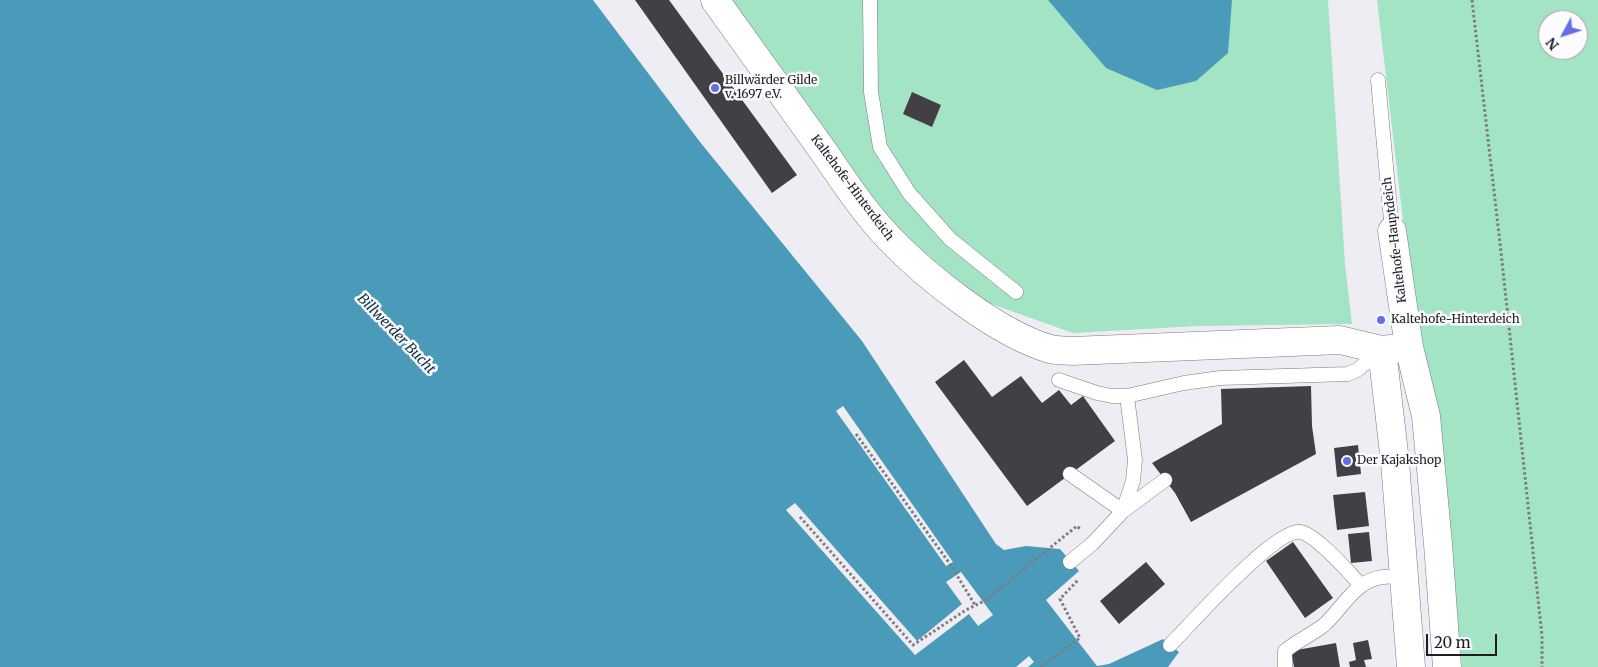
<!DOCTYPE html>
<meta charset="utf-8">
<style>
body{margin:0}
#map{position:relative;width:1598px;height:667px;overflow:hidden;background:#efedf4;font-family:Merriweather,serif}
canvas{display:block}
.north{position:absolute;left:1538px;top:10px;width:50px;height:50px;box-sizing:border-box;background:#fcfbff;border:1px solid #a3a2a5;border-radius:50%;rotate:230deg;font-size:14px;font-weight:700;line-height:20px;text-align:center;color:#1e1d1f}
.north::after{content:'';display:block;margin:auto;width:18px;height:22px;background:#666ee7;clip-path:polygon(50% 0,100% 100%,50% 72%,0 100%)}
.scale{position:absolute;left:1426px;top:634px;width:71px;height:22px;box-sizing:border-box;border:2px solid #1e1d1f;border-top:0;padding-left:6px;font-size:15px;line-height:18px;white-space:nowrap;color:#1e1d1f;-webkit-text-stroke:4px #fcfbff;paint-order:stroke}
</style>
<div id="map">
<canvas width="1598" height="667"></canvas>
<div class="north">N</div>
<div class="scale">20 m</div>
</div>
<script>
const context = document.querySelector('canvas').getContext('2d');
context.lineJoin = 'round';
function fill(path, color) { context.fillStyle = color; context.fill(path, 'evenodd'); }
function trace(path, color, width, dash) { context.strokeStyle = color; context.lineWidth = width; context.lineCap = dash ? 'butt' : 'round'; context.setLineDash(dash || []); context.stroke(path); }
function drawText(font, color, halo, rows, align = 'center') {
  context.font = font + ' Merriweather,serif'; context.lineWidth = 5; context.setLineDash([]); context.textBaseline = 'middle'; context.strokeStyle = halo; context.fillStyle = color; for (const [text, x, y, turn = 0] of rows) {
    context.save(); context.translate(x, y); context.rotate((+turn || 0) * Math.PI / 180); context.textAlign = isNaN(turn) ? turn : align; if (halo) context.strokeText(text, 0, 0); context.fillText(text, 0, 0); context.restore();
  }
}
fill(new Path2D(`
 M727,0H1328L1345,264L1352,324L1198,326L1073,333L983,301L897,239Z
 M1377,0H1598V667H1462L1440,436L1426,365L1409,271ZM1548,20H1578V50H1548Z`), '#a2e4c3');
fill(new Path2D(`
 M0,0H593L700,142L862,341L996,544L1004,550L1026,546L1060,549L1079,571L1046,600L1097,666L1109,664L1163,639L1179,652L1168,667H0Z
 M1048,0H1232L1228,53L1196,81L1157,90L1106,68Z`), '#4a9bba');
fill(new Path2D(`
 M843,406L953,562L950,564L946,566L836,411Z
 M795,503L917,641L962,604L946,582L961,572L993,615L978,626L969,614L915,655L786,510Z
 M1029,656L1034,662L1028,667H1016Z`), '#efedf4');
fill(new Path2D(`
 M635,0H669L797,175L772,193Z
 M912,92L941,105L932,127L903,114Z
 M964,360L992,397L1021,376L1042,403L1059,390L1071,405L1083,396L1115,441L1027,506L935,382Z
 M1311,386L1312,426L1316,454L1191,522L1175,493L1152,463L1222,424L1221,389Z
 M1358,445L1361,474L1337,477L1334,448Z
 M1365,492L1369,526L1337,530L1333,495Z
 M1369,532L1372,561L1351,563L1348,534Z
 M1293,542L1333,598L1305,618L1266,561Z
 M1146,562L1165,584L1119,624L1100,601Z
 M1368,640L1372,659L1364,660L1366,667H1350L1349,662L1356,660L1353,643Z
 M1336,643L1340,667H1294L1291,651Z`), '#424046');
const lane = new Path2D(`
 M870,0L871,92L880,147L909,193L950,239L1016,292
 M1378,80L1392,231
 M1059,380L1097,393L1112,396H1127L1184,383L1220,378L1348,374L1357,370L1382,350
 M1070,474L1123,511L1165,480
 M1070,562L1092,544L1123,511L1133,481L1135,460L1127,396
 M1170,645C1190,625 1276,527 1301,532C1318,536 1348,572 1361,585
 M1285,667V651C1297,641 1311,635 1324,625C1343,608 1355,580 1383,577C1390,576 1397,577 1403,577`);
const street = new Path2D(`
 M715,0C750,49 785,98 821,148C842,178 863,211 889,238C926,277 998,334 1050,349C1057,351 1065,350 1072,351L1340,340L1382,350L1409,347
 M1392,231L1409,347L1426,416L1438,544L1447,667
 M1382,350L1395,462L1411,667`);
trace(lane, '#7c7a80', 15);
trace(street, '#7c7a80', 29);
trace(new Path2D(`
 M1472,0L1501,252L1542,636V667
 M856,434L950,564L975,605
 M800,517L913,645L966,610L984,601L1077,526L1081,530
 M1041,667L1080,638L1060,599L1079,579`), '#7d7b7f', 3, [2.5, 2.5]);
trace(lane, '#fff', 14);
trace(street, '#fff', 28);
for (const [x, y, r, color] of [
 [715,88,5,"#666ee7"],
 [1381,320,5,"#666ee7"],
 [1347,461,5,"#666ee7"]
]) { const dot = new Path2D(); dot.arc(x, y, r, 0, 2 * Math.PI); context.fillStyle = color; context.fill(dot); trace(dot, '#fcfbff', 2); }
drawText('12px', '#1e1d1f', '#fcfbff', [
 ["Billwärder Gilde",725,81],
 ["v. 1697 e.V.",725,95],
 ["Kaltehofe-Hinterdeich",1391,320],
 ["Der Kajakshop",1357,461]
], 'left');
drawText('12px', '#1e1d1f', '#fcfbff', [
 ["Kaltehofe-Hinterdeich",852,188,53],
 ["Kaltehofe-Hauptdeich",1395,240,-97]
]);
drawText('italic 14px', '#08303d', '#fcfbff', [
 ["Billwerder Bucht",396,334,46]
]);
</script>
